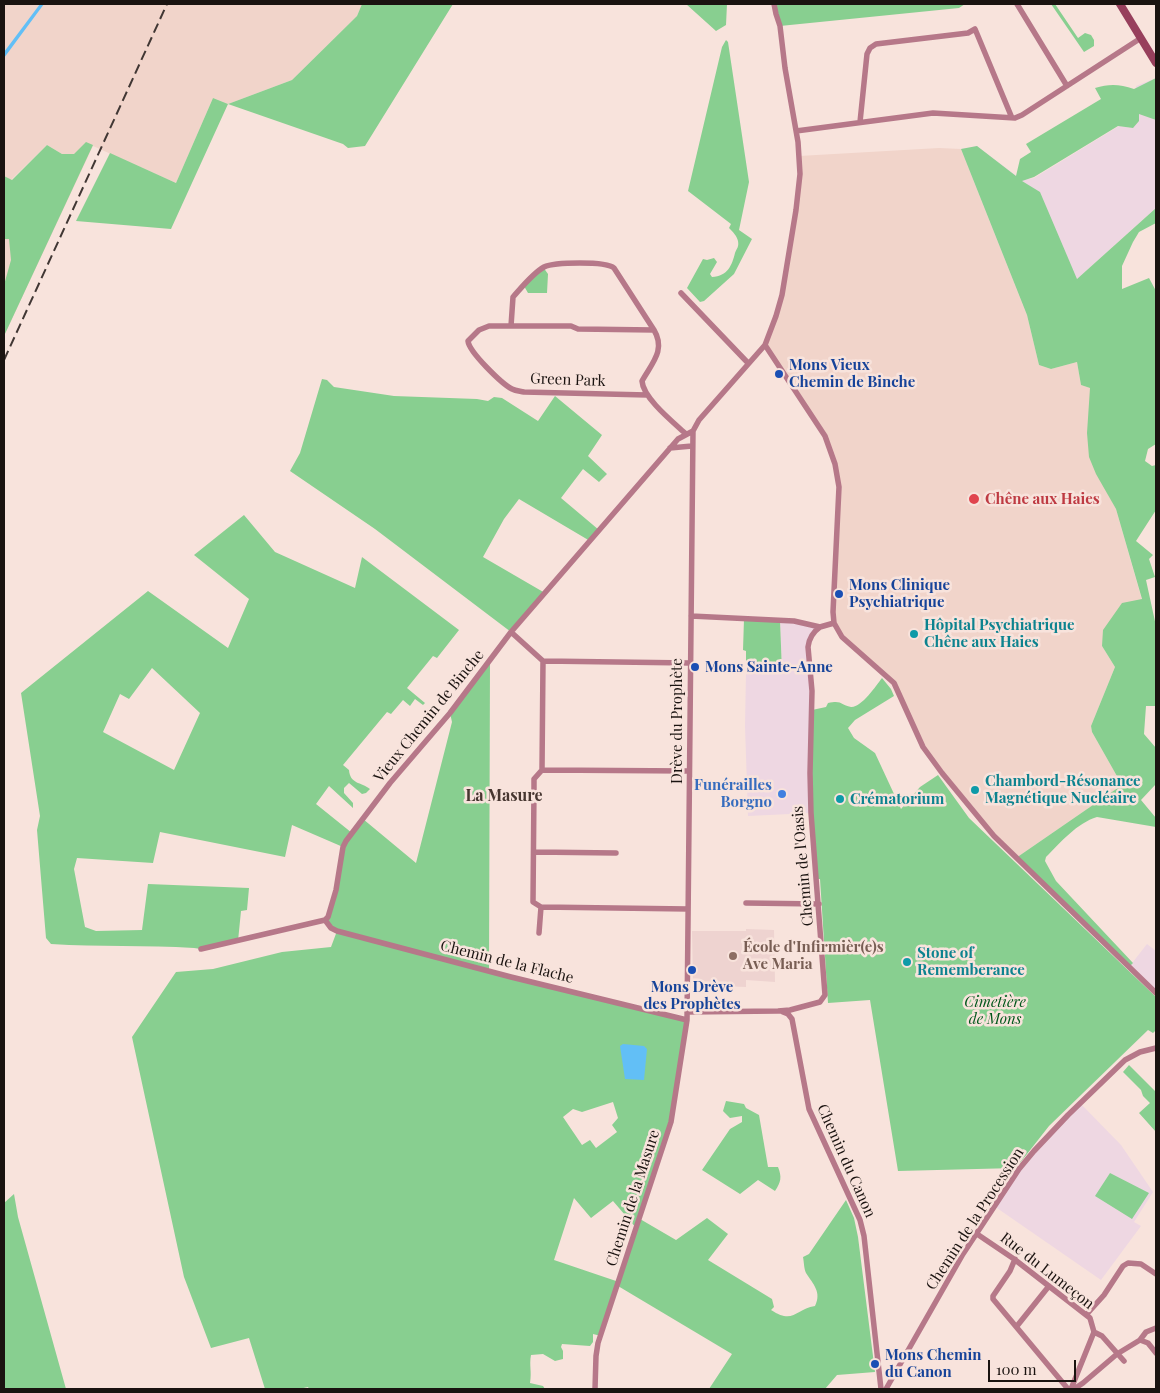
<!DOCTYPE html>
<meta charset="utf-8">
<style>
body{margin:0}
#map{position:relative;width:1160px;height:1393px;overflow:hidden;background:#f8e3dc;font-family:"Playfair Display",serif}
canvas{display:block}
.frame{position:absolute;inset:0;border:5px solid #1a1310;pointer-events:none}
.scale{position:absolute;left:988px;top:1360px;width:88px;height:22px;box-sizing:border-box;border:2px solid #1a1310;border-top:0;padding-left:6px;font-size:15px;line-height:18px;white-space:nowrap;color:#1a1310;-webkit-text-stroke:4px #f8e3dc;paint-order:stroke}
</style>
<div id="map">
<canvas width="1160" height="1393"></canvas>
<div class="frame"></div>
<div class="scale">100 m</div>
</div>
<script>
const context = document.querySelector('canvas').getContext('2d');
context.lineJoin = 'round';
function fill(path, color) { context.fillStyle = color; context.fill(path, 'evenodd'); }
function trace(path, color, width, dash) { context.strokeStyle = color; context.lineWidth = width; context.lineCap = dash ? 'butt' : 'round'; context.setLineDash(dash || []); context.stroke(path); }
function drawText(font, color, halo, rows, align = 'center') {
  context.font = font + ' "Playfair Display",serif'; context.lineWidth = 5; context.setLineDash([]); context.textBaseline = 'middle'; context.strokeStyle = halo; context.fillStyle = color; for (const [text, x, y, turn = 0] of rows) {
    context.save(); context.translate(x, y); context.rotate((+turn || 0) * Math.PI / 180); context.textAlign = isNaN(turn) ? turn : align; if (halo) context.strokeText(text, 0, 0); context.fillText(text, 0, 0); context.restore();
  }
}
fill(new Path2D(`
 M1156,78V208L1077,279L1027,315L961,149L977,146L1022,180L1034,178L1119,126L1133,128L1136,86Z
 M780,620L820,627L813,633L809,656L811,813L748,816L745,726L746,673L782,672Z
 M1147,944L1156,951V993L1129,967Z
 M1080,1103L1121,1145L1153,1192L1134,1222L1141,1226L1101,1280L994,1206L1019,1169Z`), '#eed7e2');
fill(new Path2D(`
 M4,4H362L357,16L292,80L228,104L213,98L176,183L93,146L4,336V181L36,205L74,154H62L47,145L11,180L4,176Z
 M939,148L961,149L1027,315L1039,365L1051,369L1077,362L1081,385L1090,388L1107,492L1116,509L1142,600L1102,646L1115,667L1091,726L1092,732L1122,785L1016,858L923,747L894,683L842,637L834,623L839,487L831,450L765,345L776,316L796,210L799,156Z`), '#f1d4ca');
fill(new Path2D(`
 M746,929L774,930L775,982L746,980V987L693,985L692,931H746Z`), '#eed3d0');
fill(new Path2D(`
 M362,4H453L365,146L348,148L343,144L228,104L171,229L76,221L110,153L176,183L213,98L228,104L292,80L357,16Z
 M686,4H727L726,25L716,31Z
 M774,4H965L959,8L780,26Z
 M1051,4H1055L1078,38L1085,33L1091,35L1094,40V46L1084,52Z
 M726,40L728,42L749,182L739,230L752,239L734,274L704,301L700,302L687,288L703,259L707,260L714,258L717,262L710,274L712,277C728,276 732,265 735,253C737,248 739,247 738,241C737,236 733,232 729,228L731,224L688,191L722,47Z
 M1156,78V120L1139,114V121L1133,128L1118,126L1034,177L1022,181L1040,192L1077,279L1156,208V223L1139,232L1133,242L1122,266V289L1149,278L1156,291V444L1148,449L1145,461L1152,466L1156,465V510L1136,541L1153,555L1149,559L1155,577L1146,580L1156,626V706H1146L1144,734L1156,748V784L1141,800L1156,818V827L1097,817C1077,823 1061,842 1046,857L1045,861L1056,881L1133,963L1129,967L1016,858L1122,785L1092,732L1091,726L1115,667L1102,646L1103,630L1122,603L1142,599L1116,509L1096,474L1089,457L1087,433L1090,388L1081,385L1077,362L1051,369L1039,365L1027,315L961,149L977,146L1016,176L1020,159L1031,152L1026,144L1101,99L1095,88C1109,84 1119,84 1134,89Z
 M86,142L93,145L4,336V285L11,260L9,239H4V176L12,180L47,145L62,154H74Z
 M543,267L548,274L547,293H528L524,286Z
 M322,379L327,380L334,387L394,396L477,399L488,401L494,397L502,398L538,421L555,396L602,435L588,456L607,474L599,482L583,469L561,498L599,530L590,541L519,499L504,519L483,557L545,593L511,632L375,529L290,471L300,453Z
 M244,515L275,552L355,588L362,557L459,630L437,658L433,656L407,688L425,703L423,705L415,699L410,706L403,700L391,714L387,712L343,765L349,770C350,784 361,782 370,789L366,793L362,794L349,783L344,788V793L353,803V808L329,786L316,804L352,833L363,819L416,863L452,722L450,713L490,660L489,971L687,1020L671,1122L640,1219L676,1240L707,1218L728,1234L708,1260L772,1299L774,1307L771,1310C794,1325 795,1309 815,1306C822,1292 813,1284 806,1273C804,1269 804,1262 803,1257L809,1254L846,1200L854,1218L858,1237L875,1372L837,1375L825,1389H709L732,1354L618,1286L601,1336L593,1334V1342L590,1346L562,1344L561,1347L563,1351V1359L555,1361L543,1354L531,1355C529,1366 532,1371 530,1383L543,1386L545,1389H309L308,1387L299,1389H265L249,1338L211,1348L184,1277L132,1037L176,972L213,969L282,952L331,947L337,931L325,920L328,917L343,847L292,825L285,857L160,832L153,863L77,858L74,869L85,927L96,931L142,930L148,884L249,888L247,910L241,911L238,941L201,949L194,948C146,945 99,947 51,944L46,938L37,830L40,816L21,693L148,591L228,648L249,599L194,555ZM152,668L200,713L174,770L103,732L120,694L129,699ZM613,1102L618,1118L612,1125L617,1132L596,1148L590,1140L582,1145L563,1117L573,1109L582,1112ZM574,1198L591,1218L613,1201L637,1229L619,1282L554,1260Z
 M744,619L780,620L782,672L746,673V651L743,650Z
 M882,678L891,689L894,696L855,720L848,728L854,738L875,753L901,809L920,787L938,775L969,818L1156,997V1030L1153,1033L1148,1030L1049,1126L1016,1168L898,1171L870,1000L828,1003L820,879H817L811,813L812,710L826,707L828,703C843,700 840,705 851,707C861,708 876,686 882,678Z
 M1129,1065L1156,1092V1132L1139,1113L1150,1103L1143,1096L1141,1090L1123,1072Z
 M726,1101L744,1104L746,1108L759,1115L768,1167H778C782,1177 781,1182 775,1191L758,1180L740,1194L702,1170L730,1129L742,1122V1116L730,1118L723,1111Z
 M1110,1173L1149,1193L1132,1219L1095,1196Z
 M14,1194L18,1217L66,1389H4V1203Z`), '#88cf90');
fill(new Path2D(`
 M40,4H44L4,58V52Z
 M623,1044L644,1046L647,1049L644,1080L625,1079L620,1046Z`), '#62bff6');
trace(new Path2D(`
 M1017,4L1067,86
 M860,122L867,54L870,48L876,44L968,33L975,29L1012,118
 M796,131L933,113L1015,118L1022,115L1141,38
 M681,293L748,363
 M511,326L513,297C522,287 533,273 544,267C554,262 606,261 614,268L654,330
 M765,345L825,436L835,464L839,487L833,612L834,623L842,637L894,683L923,747L942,773L994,836L1156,993
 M647,395L524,392C520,391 516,391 512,389C502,384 469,352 468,341L479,330L489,326H571L578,329L654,330C666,350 652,363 642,381C643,398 673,422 686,434
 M670,448L692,446
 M691,616L794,621L820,627L834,623
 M511,632L543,661L690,663
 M542,770L689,771
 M542,770L543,661
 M534,852L616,853
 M746,903L819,904
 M541,907L688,909
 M325,920L331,928L337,931L511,977L687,1020
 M539,933L541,907L533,902L534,788V779L542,770
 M201,949L325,920L328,917L336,890L343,847L346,841L390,783L450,713L511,632L678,439L693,431
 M687,1012L778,1011L790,1010L820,1002L825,995L811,813L810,773L812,691L808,647C809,638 813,632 820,627
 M783,1012L788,1014L792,1019L809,1109L860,1220L864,1236L881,1389
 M977,1234L1014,1259L1090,1318L1094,1332L1071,1389
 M1015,1259L1010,1271L993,1296V1299L1068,1389
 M1086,1315L1104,1295L1123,1266L1128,1263L1141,1264L1156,1274
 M1017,1326L1049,1286
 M1094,1332L1102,1336L1124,1361
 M1140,1340L1146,1332L1156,1328
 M595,1389L596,1356L598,1343L671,1122L687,1020L693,431L699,420L765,345L776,316L782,295L796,210L800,174L798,142L785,68L780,26L776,14L774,4
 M886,1389L963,1254L1019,1169L1034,1151L1068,1115L1125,1060L1140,1052L1156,1048
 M1074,1389L1083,1383L1117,1354L1140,1340L1148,1343L1156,1353`), '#b67889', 5.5);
trace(new Path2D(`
 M1120,4L1156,63`), '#973f5c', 8);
trace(new Path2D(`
 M4,360L167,4`), '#413734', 2, [10, 5]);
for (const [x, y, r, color] of [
 [779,374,5,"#1a4fb4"],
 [974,499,6,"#e0444e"],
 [839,594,5,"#1a4fb4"],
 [914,634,5,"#0f9aa8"],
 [695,667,5,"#1a4fb4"],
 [975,790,5,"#0f9aa8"],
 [782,794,5,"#3f7fe0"],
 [840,799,5,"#0f9aa8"],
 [733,956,5,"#8d6e63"],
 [907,962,5,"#0f9aa8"],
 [692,970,5,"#1a4fb4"],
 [875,1364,5,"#1a4fb4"]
]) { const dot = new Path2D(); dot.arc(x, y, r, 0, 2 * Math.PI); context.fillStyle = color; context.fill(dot); trace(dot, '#f8e3dc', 2); }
drawText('bold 15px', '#164399', '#f8e3dc', [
 ["Mons Vieux",789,365],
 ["Chemin de Binche",789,382],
 ["Mons Clinique",849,585],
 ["Psychiatrique",849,602],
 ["Mons Sainte-Anne",705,667],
 ["Mons Drève",692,987,"center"],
 ["des Prophètes",692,1004,"center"],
 ["Mons Chemin",885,1355],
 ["du Canon",885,1372]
], 'left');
drawText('15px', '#1a1310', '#f8e3dc', [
 ["Green Park",568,380,2],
 ["Vieux Chemin de Binche",429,716,-51],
 ["Drève du Prophète",677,721,-90],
 ["Chemin de l'Oasis",803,866,-95],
 ["Chemin de la Flache",507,962,14],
 ["Chemin du Canon",846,1161,66],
 ["Chemin de la Masure",633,1198,-72],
 ["Chemin de la Procession",975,1219,-57],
 ["Rue du Lumeçon",1047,1271,38]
]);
drawText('bold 15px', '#be3a42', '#f8e3dc', [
 ["Chêne aux Haies",985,499]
], 'left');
drawText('bold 15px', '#0d838f', '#f8e3dc', [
 ["Hôpital Psychiatrique",924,625],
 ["Chêne aux Haies",924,642],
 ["Chambord-Résonance",985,781],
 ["Magnétique Nucléaire",985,798],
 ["Crématorium",850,799],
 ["Stone of",917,953],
 ["Rememberance",917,970]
], 'left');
drawText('bold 15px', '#366cbe', '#f8e3dc', [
 ["Funérailles",772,785],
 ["Borgno",772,802]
], 'right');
drawText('bold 15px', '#785e54', '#f8e3dc', [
 ["École d'Infirmièr(e)s",743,947],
 ["Ave Maria",743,964]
], 'left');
drawText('italic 15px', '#00571b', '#f8e3dc', [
 ["Cimetière",995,1002],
 ["de Mons",995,1019]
]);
drawText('bold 16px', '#463630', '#f8e3dc', [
 ["La Masure",504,796]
]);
</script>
